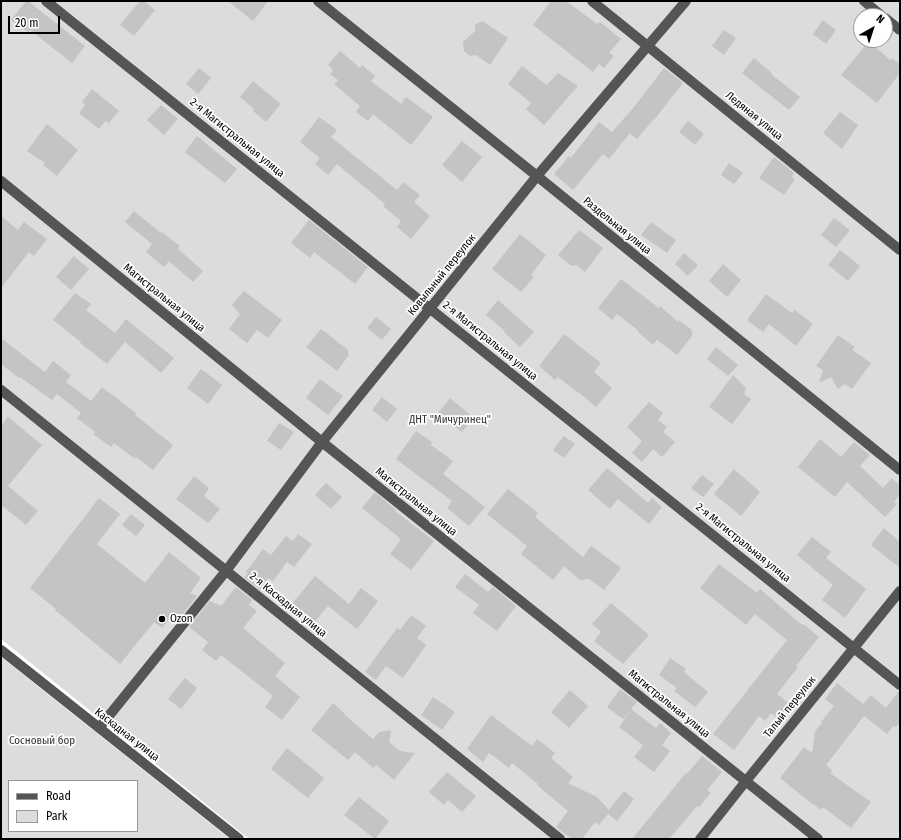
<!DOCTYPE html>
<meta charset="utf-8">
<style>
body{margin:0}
#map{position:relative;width:901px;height:840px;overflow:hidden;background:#fff;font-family:"Fira Sans Condensed",sans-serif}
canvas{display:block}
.frame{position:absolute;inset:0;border:2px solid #000;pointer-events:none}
.legend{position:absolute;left:8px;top:780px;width:130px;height:52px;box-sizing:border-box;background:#fff;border:1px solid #999;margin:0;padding:5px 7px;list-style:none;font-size:12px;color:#000}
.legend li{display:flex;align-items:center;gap:8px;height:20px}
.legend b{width:20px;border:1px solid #999}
.north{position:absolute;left:853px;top:8px;width:40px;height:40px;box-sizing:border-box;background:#fff;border:1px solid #999;border-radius:50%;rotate:39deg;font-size:11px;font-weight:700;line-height:16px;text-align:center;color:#000}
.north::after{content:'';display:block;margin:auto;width:14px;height:18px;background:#000;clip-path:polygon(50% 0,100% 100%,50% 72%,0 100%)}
.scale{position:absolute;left:8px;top:16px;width:52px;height:18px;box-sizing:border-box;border:2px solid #000;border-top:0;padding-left:5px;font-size:12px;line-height:14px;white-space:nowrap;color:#000;-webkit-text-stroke:3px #fff;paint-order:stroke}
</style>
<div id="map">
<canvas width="901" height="840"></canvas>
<div class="frame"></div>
<ul class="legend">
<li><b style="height:5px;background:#555"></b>Road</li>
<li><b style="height:11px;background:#dcdcdc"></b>Park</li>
</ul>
<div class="north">N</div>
<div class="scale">20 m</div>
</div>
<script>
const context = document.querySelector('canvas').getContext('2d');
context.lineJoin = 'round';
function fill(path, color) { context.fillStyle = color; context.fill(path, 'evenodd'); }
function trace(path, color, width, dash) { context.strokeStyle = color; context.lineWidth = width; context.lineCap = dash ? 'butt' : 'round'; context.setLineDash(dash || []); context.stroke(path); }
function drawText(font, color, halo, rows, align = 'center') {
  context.font = font + ' "Fira Sans Condensed",sans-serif'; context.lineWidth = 3.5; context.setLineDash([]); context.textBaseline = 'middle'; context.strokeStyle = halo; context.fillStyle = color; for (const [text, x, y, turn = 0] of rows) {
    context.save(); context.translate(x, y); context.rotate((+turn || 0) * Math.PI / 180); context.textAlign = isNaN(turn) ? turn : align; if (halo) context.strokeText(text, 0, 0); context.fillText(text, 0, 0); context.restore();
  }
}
fill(new Path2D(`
 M1,1H900V839H249L1,639ZM861,16H885V40H861Z
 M1,657L230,839H1ZM9,781H137V831H9Z`), '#dcdcdc');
fill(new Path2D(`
 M26,1H28L85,46L72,63L30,30L28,32L11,20Z
 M140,1H144L155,10L134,36L120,25Z
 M228,1H268L253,21Z
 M551,1H566L597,24L600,22L621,39L609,53L614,56L604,68L599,64L593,72L533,25Z
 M823,20L836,30L826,44L813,34Z
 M482,21L508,38L490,65L476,55L470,56L464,51L463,42L475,31V25Z
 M724,30L736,38L724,55L712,46Z
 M869,41L890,60L892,58L900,64V73L877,103L841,75Z
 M340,51L360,68L362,65L375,76L371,81L401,104L406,97L433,117L411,145L373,114L368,121L356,112L360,106L334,84L338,80L330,74L333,70L328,65Z
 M754,58L772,73L771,74L800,97L789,110L742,73Z
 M522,66L547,85L558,73L578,86L544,125L526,109L531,103L508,84Z
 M199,68L211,78L198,94L186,84Z
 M664,68L683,83L654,120V119L637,139L630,133L609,159L603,154L573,190L554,174L569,156L571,158L599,122L612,132L634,107Z
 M253,81L281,104L266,122L253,111L254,109L240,97Z
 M92,89L119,111L109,123L105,121L99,129L79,113L85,105L82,102Z
 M161,105L178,119L164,135L147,120Z
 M840,112L858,125L842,149L823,133Z
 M319,117L337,130L331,137L397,190L403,182L420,195L414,202L430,216L411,239L397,227L401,221L383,206L385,204L337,164L328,175L315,164L320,158L300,142Z
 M688,121L704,134L695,145L679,132Z
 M47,124L78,150L57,176L43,165L45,163L27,151Z
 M197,136L237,169L225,183L185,152Z
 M462,141L482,157L462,182L442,165Z
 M774,157L794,173L792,177L795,179L784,195L759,178Z
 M729,163L743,173L734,184L721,175Z
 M134,211L161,233L162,232L180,246L178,249L203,271L193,282L169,261L164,267L146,252L152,244L125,222Z
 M1,216L18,230L24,222L47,239L34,256L29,252L1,288Z
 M834,218L850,230L836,247L821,235Z
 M309,220L368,267L355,284L314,252L310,258L291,243Z
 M651,222L676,240L667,253L641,235Z
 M579,230L603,248L585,272L577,265L571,266L558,255Z
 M520,234L546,255L531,275L534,277L521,292L492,269Z
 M840,250L860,266L848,281L828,265Z
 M684,253L698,265L688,276L675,264Z
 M74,256L89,269L71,290L56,277Z
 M723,264L741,280L727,297L709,281Z
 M621,279L659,308L660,306L678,322L679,320L692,330V336L677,355L657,340L653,345L638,332L639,331L617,314L612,320L598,308Z
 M244,291L282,320L268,338L257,330L247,343L229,329L240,314L232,305Z
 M75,293L91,304L86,310L115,333L126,319L174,358L161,373L125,342L107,364L80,343L81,342L53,320Z
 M766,294L792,313L795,310L813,324L796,346L769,324L763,332L747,320Z
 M498,300L534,332L520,347L504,332L505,331L486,315Z
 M376,317L391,329L382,340L367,328Z
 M321,329L347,349L349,355L337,371L306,347Z
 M564,334L601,363L594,372L612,388L596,407L578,392V393L558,377L555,380L539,366Z
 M838,335L855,347L852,350L871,363L852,389L845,384L838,389L831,377L819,383L823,370L816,366Z
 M1,338L45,372L53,361L71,375L66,382L91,401L102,387L136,413L135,415L173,445L153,470L136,457L135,459L114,443L111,447L93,434L95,432L77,418L81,413L57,394L52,400L20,377L19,378L1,364Z
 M716,347L738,365L728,376L707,359Z
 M201,369L222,385L208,404L187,388Z
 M733,375L746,388L744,394L751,399L732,424L709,407Z
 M320,379L343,396L328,415L306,398Z
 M382,397L397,409L387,422L372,410Z
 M450,398L473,417L462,432L438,413Z
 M649,402L663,413L658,420L667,427L663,432L675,442L662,457L653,449L642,462L632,453L642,441L627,427Z
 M8,417L42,445L8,486L38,511L26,525L1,505V426Z
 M279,423L294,432L281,450L267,441Z
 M416,431L432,442L431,445L453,461L443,474L485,507L469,526L447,508L452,501L396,459Z
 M564,436L575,444L564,458L553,450Z
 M820,439L841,457L854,442L870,455L860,466L883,488L892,478L900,486V494L894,502L897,504L885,517L847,482L835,497L798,467Z
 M607,468L648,503L652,498L662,507L649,524L618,499L610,509L588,490Z
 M734,469L760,492L741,516L714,494Z
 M702,475L714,484L703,497L691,488Z
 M194,476L209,488L204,496L220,509L208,523L176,499Z
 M326,483L342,497L331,509L315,495Z
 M508,489L538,513L535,517L583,557L591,546L621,568L604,590L589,579L580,580L564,566L553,580L521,554L527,546L487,514Z
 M375,492L396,510L395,511L434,541L411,570L390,554L401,539L362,508Z
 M99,498L120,514L97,544L145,583L169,552L201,578L190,593L197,596L179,619L173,614L162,628L154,622L120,664L55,610L56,609L30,588Z
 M131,514L145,525L136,536L122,525Z
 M884,528L900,542V568L871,545Z
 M298,534L312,544L294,567L287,562L273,581L268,578L260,590L244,577L248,573L246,572L263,549L271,555L286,536L293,541Z
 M812,537L831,552L826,558L866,589L845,618L822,600L833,585L797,555Z
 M719,564L757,593L760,589L802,625L803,624L819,637L796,666L798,667L777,694L790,704L779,719L771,713L765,721L759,716L734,750L713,734L787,640L755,614L746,625L700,588Z
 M465,574L488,592L493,587L516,606L497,631L473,613L479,605L455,587Z
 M315,576L349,604L361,588L378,601L357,629L328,606L312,625L290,606Z
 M236,587L252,600L249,605L257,611L243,628L285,663L275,676L300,697L282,720L265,707L273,696L221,655L216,661L202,650L208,642L189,627L210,601L221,606Z
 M611,603L649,635L623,664L594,641L601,632L592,624Z
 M411,615L426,626L417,638L426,645L403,678L386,666L376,680L365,672L397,628L400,630Z
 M670,658L686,669L684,672L708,692L695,707L674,691L677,688L659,675Z
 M185,678L197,688L181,709L168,699Z
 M837,683L863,704L871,695L886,708L899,691H900V722L896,727L893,726L887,734L864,716L826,765L832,770L830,773L871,802L851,828L824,808L820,809L807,800L780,778L804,747L812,753L815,731L822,723L821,722L834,706L825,699Z
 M620,689L637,702L623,719L607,707Z
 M570,690L588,706L569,728L551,712Z
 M433,697L455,712L442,730L421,715Z
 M333,703L344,713L345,715L373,739L379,732L391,730L389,742L400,751L415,753L394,780L376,765L373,768L355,752L348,760L311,730Z
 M631,709L656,728L660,723L671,733L662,745L670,751L654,772L634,757L643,745L619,727Z
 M491,715L532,746L537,739L555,753L551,758L573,777L568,783L597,797L609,810L624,791L634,799L617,821L608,814L599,825L595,822L582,839H572L556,827L568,811L537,785L538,784L512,763L509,768L489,753L483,762L467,749Z
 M287,748L324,778L308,798L271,769Z
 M702,756L722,772L707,790L711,793L699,807L697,806L669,839H632L686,773L687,774Z
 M447,772L476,796L462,812L448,800L444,805L429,792Z
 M359,797L389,821L375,839L344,815Z`), '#c4c4c4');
trace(new Path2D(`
 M46,1L900,685
 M318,1L537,176L900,470
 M592,1L900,250
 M864,1L882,16
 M885,18L900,30
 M1,181L322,442L818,839
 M1,390L560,839
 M1,650L239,839
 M99,728L226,571L322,442L537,176L686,1
 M700,839L746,781L900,591`), '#555', 10);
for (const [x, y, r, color] of [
 [162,619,4,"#000"]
]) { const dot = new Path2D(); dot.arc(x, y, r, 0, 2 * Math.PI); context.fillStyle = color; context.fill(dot); trace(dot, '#fff', 1.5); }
drawText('11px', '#000', '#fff', [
 ["Ледяная улица",754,116,39],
 ["2-я Магистральная улица",237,138,39],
 ["Раздельная улица",617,226,39],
 ["Ковыльный переулок",442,275,-51],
 ["Магистральная улица",164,298,39],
 ["2-я Магистральная улица",490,341,39],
 ["Магистральная улица",416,502,39],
 ["2-я Магистральная улица",743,543,39],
 ["2-я Каскадная улица",288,605,39],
 ["Магистральная улица",669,704,39],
 ["Талый переулок",790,707,-51],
 ["Каскадная улица",127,735,38]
]);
drawText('11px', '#333', '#fff', [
 ["ДНТ \"Мичуринец\"",450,420],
 ["Сосновый бор",42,741]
]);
drawText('11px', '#000', '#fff', [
 ["Ozon",170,619]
], 'left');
</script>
